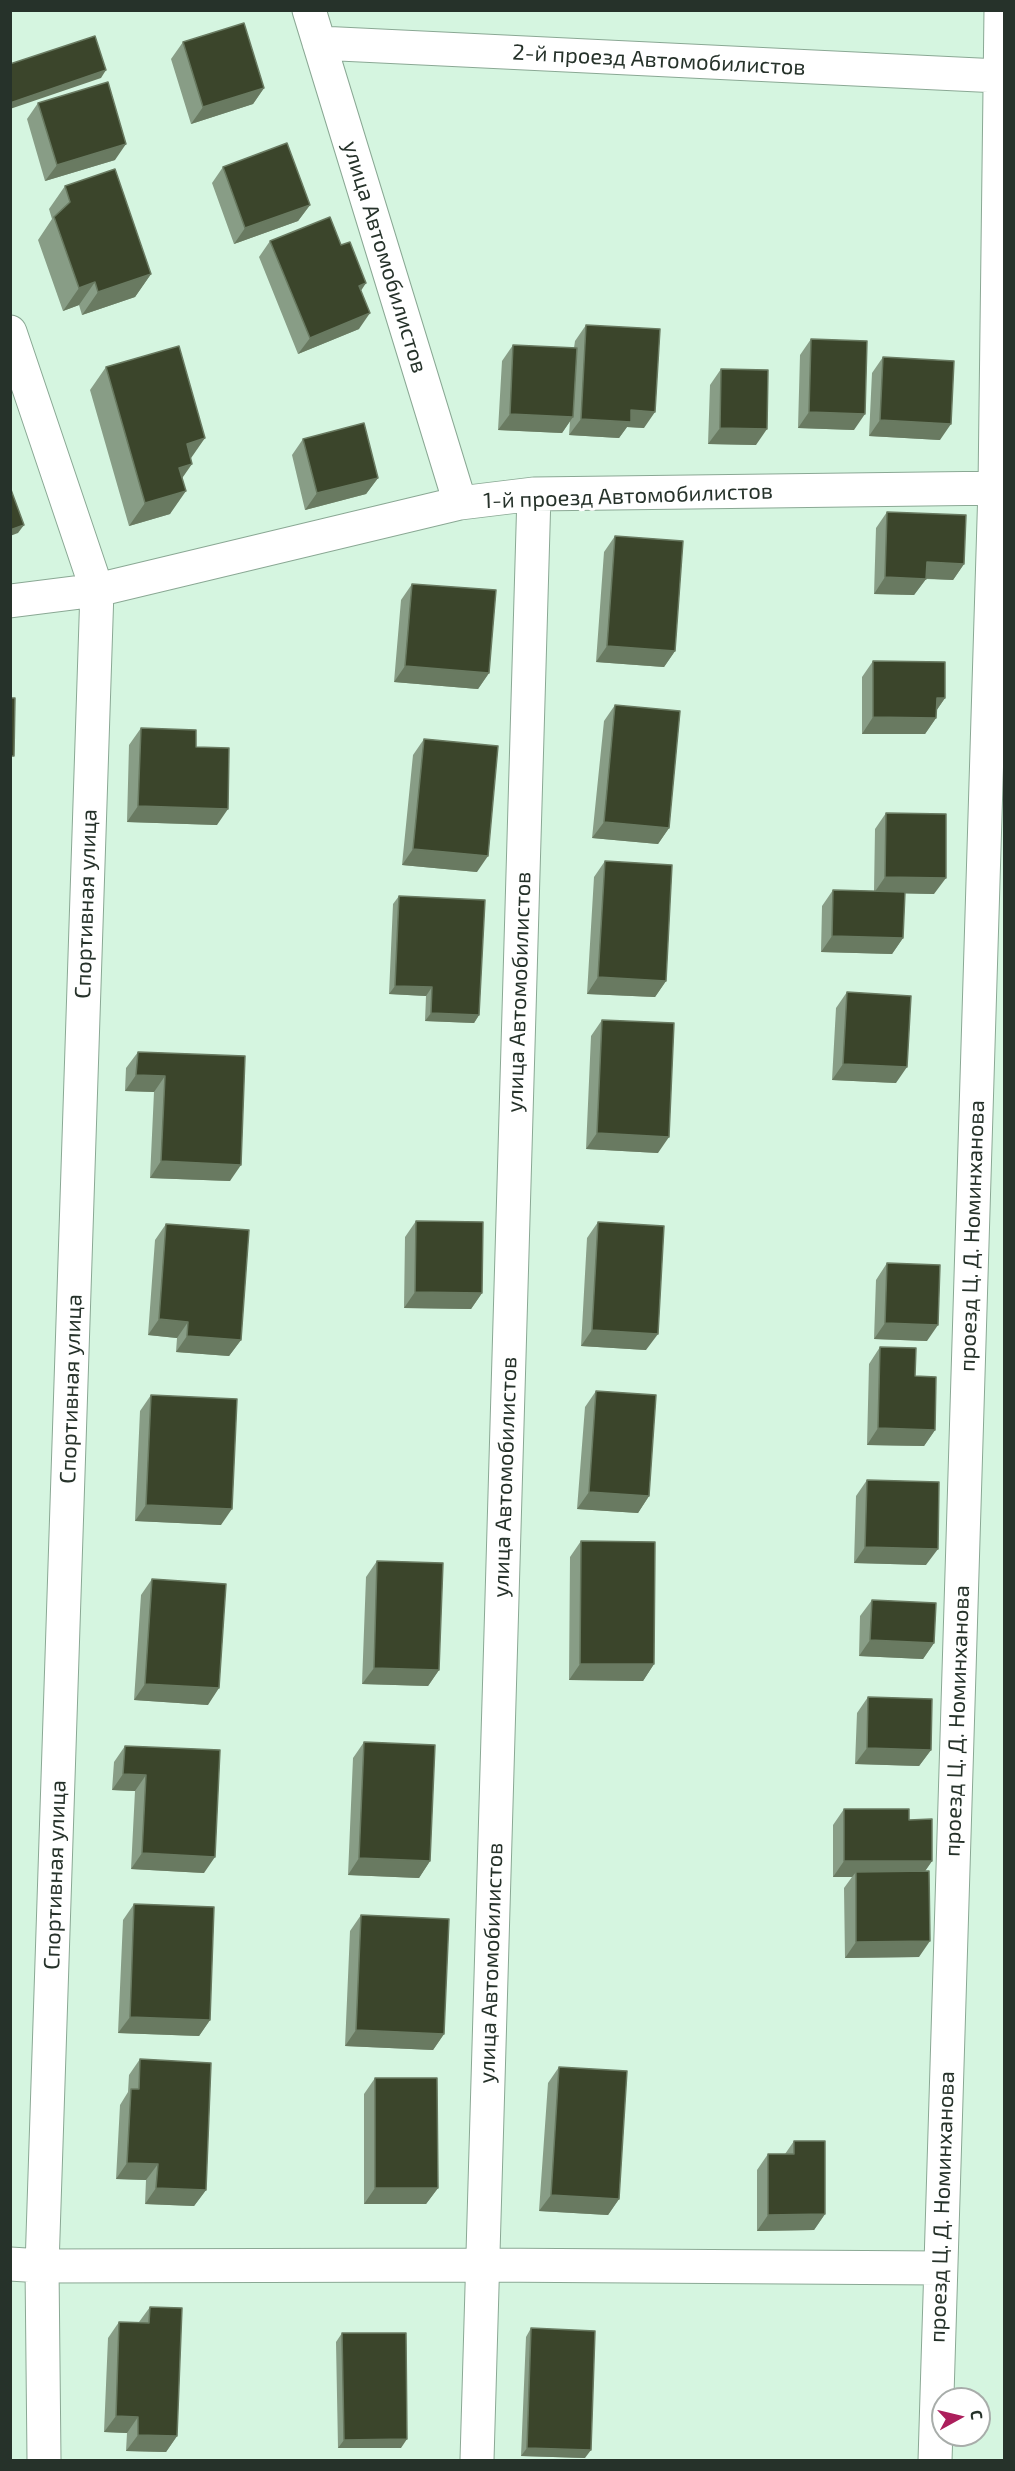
<!DOCTYPE html>
<meta charset="utf-8">
<style>
body{margin:0}
#map{position:relative;width:1015px;height:2471px;overflow:hidden;background:#d5f5e0;font-family:"Exo 2",sans-serif}
canvas{display:block}
.frame{position:absolute;inset:0;border:12px solid #26322a;pointer-events:none}
.north{position:absolute;left:931px;top:2387px;width:60px;height:60px;box-sizing:border-box;background:#fff;border:2px solid #a8adaa;border-radius:50%;rotate:82deg;font-size:16px;font-weight:700;line-height:24px;text-align:center;color:#26322a}
.north::after{content:'';display:block;margin:auto;width:21px;height:27px;background:#ac1f5c;clip-path:polygon(50% 0,100% 100%,50% 72%,0 100%)}
</style>
<div id="map">
<canvas width="1015" height="2471"></canvas>
<div class="frame"></div>
<div class="north">С</div>
</div>
<script>
const context = document.querySelector('canvas').getContext('2d');
context.lineJoin = 'round';
function trace(path, color, width, dash) { context.strokeStyle = color; context.lineWidth = width; context.lineCap = dash ? 'butt' : 'round'; context.setLineDash(dash || []); context.stroke(path); }
function fill(path, color) { context.fillStyle = color; context.fill(path, 'evenodd'); }
function drawText(font, color, halo, rows, align = 'center') {
  context.font = font + ' "Exo 2",sans-serif'; context.lineWidth = 6; context.setLineDash([]); context.textBaseline = 'middle'; context.strokeStyle = halo; context.fillStyle = color; for (const [text, x, y, turn = 0] of rows) {
    context.save(); context.translate(x, y); context.rotate((+turn || 0) * Math.PI / 180); context.textAlign = isNaN(turn) ? turn : align; if (halo) context.strokeText(text, 0, 0); context.fillText(text, 0, 0); context.restore();
  }
}
const minor = new Path2D(`
 M309,10L460,503
 M319,43L999,76
 M10,332L97,590L42,2266L44,2460
 M10,601L97,590L460,503L534,494L1004,488
 M10,2264L42,2266L482,2265L940,2268
 M477,2460L534,494
 M935,2460L995,487L1001,10`);
trace(minor, '#8aa894', 35);
trace(minor, '#fff', 33);
fill(new Path2D(`
 M183,42L264,88L253,104L191,124L171,59Z
 M38,103L115,160L45,181L27,119Z
 M223,167L310,205L298,221L234,244L212,183Z
 M65,186L151,274L135,297L82,315L79,305L63,311L38,240L52,219L49,209Z
 M270,241L341,245L361,291L359,329L298,354L259,257Z
 M586,325L644,428L627,427L619,438L569,435L570,421L562,433L498,430L502,361L513,345L574,348L575,341Z
 M811,339L854,430L798,428L800,355Z
 M883,357L940,440L869,436L872,373Z
 M106,367L191,459L182,478L170,514L129,526L90,390Z
 M721,369L756,445L708,444L710,385Z
 M303,439L378,478L366,494L305,510L292,455Z
 M887,512L964,564L953,580L926,579L914,595L874,594L876,528Z
 M615,536L675,651L664,667L596,662L604,552Z
 M412,584L489,673L478,689L394,682L401,600Z
 M873,661L945,698L936,711V718L925,734H862V677Z
 M615,705L669,828L658,844L592,838L604,721Z
 M141,728L196,747L217,825L127,822L129,745Z
 M424,739L477,872L402,865L413,755Z
 M886,813L934,894L905,893L903,938L892,954L821,952L822,906L833,890L874,891L875,829Z
 M605,861L666,981L655,997L587,994L594,877Z
 M399,896L479,1015L474,1023L425,1021L426,996L389,994L393,904Z
 M847,992L896,1083L832,1080L836,1008Z
 M602,1020L658,1153L586,1149L591,1036Z
 M138,1052L245,1056L230,1181L150,1178L154,1092L125,1091L126,1068Z
 M416,1221L482,1293L471,1309L404,1308L405,1237Z
 M598,1222L646,1350L581,1346L587,1238Z
 M166,1224L241,1340L229,1356L176,1352L177,1338L148,1335L155,1240Z
 M887,1263L927,1341L874,1339L876,1280Z
 M880,1347L915,1376L935,1430L924,1446L867,1445L869,1364Z
 M596,1391L649,1496L638,1513L577,1509L585,1407Z
 M151,1395L221,1525L135,1521L140,1411Z
 M867,1480L926,1565L854,1563L856,1496Z
 M581,1541L654,1664L643,1681L569,1680L570,1557Z
 M377,1561L439,1670L428,1686L362,1684L366,1577Z
 M152,1579L208,1705L134,1700L141,1595Z
 M872,1600L934,1643L923,1659L859,1656L860,1616Z
 M868,1697L931,1750L919,1766L855,1764L857,1713Z
 M364,1742L430,1861L419,1878L348,1875L353,1758Z
 M125,1746L220,1750L204,1873L131,1869L135,1791L112,1790L114,1762Z
 M844,1809L909,1820L932,1861L925,1871L919,1957L845,1958L844,1888L852,1877H833V1825Z
 M134,1904L210,2020L199,2036L118,2033L123,1920Z
 M361,1915L444,2034L433,2050L345,2046L350,1931Z
 M140,2059L206,2190L194,2206L145,2204L146,2180L116,2179L120,2105L128,2092L129,2075Z
 M559,2067L619,2199L608,2215L539,2211L548,2083Z
 M375,2078L438,2188L426,2204H364V2094Z
 M794,2141L825,2214L814,2230L757,2231V2170L768,2154H785Z
 M150,2307L177,2436L166,2452L126,2451L127,2433L104,2432L108,2338L119,2322H139Z
 M531,2328L585,2458L521,2456L526,2337Z
 M342,2333L401,2448H338L336,2342Z`), '#889d86');
fill(new Path2D(`
 M106,70L101,78L10,109V103Z
 M264,88L253,104L191,124L203,107Z
 M126,144L115,160L45,181L57,165Z
 M310,205L298,221L234,244L245,228Z
 M151,274L135,297L82,315L98,292Z
 M95,282L79,305L63,311L79,288Z
 M366,283L355,300L359,286Z
 M370,313L359,329L298,354L310,338Z
 M631,410L655,412L644,428L627,427L619,438L569,435L581,419Z
 M809,412L865,414L854,430L798,428Z
 M510,414L573,417L562,433L498,430Z
 M880,420L951,424L940,440L869,436Z
 M720,428L767,429L756,445L708,444Z
 M205,438L189,461L187,444Z
 M192,464L176,487L179,468Z
 M378,478L366,494L305,510L317,493Z
 M186,491L170,514L129,526L145,503Z
 M24,525L18,533L10,536V530Z
 M927,562L964,564L953,580L915,578Z
 M885,577L926,579L914,595L874,594Z
 M607,646L675,651L664,667L596,662Z
 M405,666L489,673L478,689L394,682Z
 M937,698H945L934,714Z
 M873,717L936,718L925,734H862Z
 M138,806L228,809L217,825L127,822Z
 M604,822L669,828L658,844L592,838Z
 M413,849L488,856L477,872L402,865Z
 M885,877L946,878L934,894L874,893Z
 M832,936L903,938L892,954L821,952Z
 M598,977L666,981L655,997L587,994Z
 M395,986L432,987L426,996L389,994Z
 M431,1013L479,1015L474,1023L425,1021Z
 M843,1064L907,1067L896,1083L832,1080Z
 M136,1075L165,1076L154,1092L125,1091Z
 M597,1133L669,1137L658,1153L586,1149Z
 M161,1161L241,1165L230,1181L150,1178Z
 M415,1292L482,1293L471,1309L404,1308Z
 M159,1319L188,1322L177,1338L148,1335Z
 M885,1323L938,1325L927,1341L874,1339Z
 M592,1330L658,1334L646,1350L581,1346Z
 M187,1336L241,1340L229,1356L176,1352Z
 M878,1428L935,1430L924,1446L867,1445Z
 M589,1492L649,1496L638,1513L577,1509Z
 M146,1505L232,1509L221,1525L135,1521Z
 M865,1547L938,1549L926,1565L854,1563Z
 M870,1640L934,1643L923,1659L859,1656Z
 M580,1664H654L643,1681L569,1680Z
 M374,1668L439,1670L428,1686L362,1684Z
 M145,1684L219,1688L208,1705L134,1700Z
 M867,1748L931,1750L919,1766L855,1764Z
 M123,1774L146,1775L135,1791L112,1790Z
 M142,1853L215,1857L204,1873L131,1869Z
 M359,1858L430,1861L419,1878L348,1875Z
 M844,1861H932L921,1877L856,1872L852,1877H833Z
 M930,1941L919,1957L845,1958L856,1942Z
 M130,2017L210,2020L199,2036L118,2033Z
 M356,2030L444,2034L433,2050L345,2046Z
 M127,2163L158,2164L146,2180L116,2179Z
 M156,2188L206,2190L194,2206L145,2204Z
 M375,2188H438L426,2204H364Z
 M551,2195L619,2199L608,2215L539,2211Z
 M825,2214L814,2230L757,2231L768,2215Z
 M116,2416L138,2417L127,2433L104,2432Z
 M138,2435L177,2436L166,2452L126,2451Z
 M407,2439L401,2448H338L344,2440Z
 M527,2448L591,2450L585,2458L521,2456Z`), '#697a61');
const building = new Path2D(`
 M244,23L264,88L203,107L183,42Z
 M95,36L106,70L10,103V64Z
 M108,82L126,144L57,165L38,103Z
 M287,143L310,205L245,228L223,167Z
 M115,169L151,274L98,292L95,282L79,288L54,217L70,202L65,186Z
 M330,217L341,245L350,242L366,283L359,286L370,313L310,338L270,241Z
 M586,325L660,329L655,412L631,410V422L581,419Z
 M811,339L867,341L865,414L809,412Z
 M513,345L577,348L573,417L510,414Z
 M179,346L205,438L187,444L192,464L179,468L186,491L145,503L106,367Z
 M883,357L954,361L951,424L880,420Z
 M721,369L768,370L767,429L720,428Z
 M364,423L378,478L317,493L303,439Z
 M10,487L24,525L10,530Z
 M887,512L966,515L964,564L927,562L926,579L885,577Z
 M615,536L683,541L675,651L607,646Z
 M412,584L496,590L489,673L405,666Z
 M873,661L945,662V698H937L936,718L873,717Z
 M10,698H15L14,756H10Z
 M615,705L680,711L669,828L604,822Z
 M141,728L196,730V747L229,748L228,809L138,806Z
 M424,739L498,746L488,856L413,849Z
 M886,813L946,814V878L885,877Z
 M605,861L672,865L666,981L598,977Z
 M833,890L905,892L903,938L832,936Z
 M399,896L485,900L479,1015L431,1013L432,987L395,986Z
 M847,992L911,996L907,1067L843,1064Z
 M602,1020L674,1023L669,1137L597,1133Z
 M138,1052L245,1056L241,1165L161,1161L165,1076L136,1075Z
 M416,1221L483,1222L482,1293L415,1292Z
 M598,1222L664,1226L658,1334L592,1330Z
 M166,1224L249,1230L241,1340L187,1336L188,1322L159,1319Z
 M887,1263L940,1265L938,1325L885,1323Z
 M880,1347L916,1348L915,1376L936,1377L935,1430L878,1428Z
 M596,1391L656,1395L649,1496L589,1492Z
 M151,1395L237,1399L232,1509L146,1505Z
 M867,1480L939,1482L938,1549L865,1547Z
 M581,1541L655,1542L654,1664H580Z
 M377,1561L443,1563L439,1670L374,1668Z
 M152,1579L226,1584L219,1688L145,1684Z
 M872,1600L936,1603L934,1643L870,1640Z
 M868,1697L932,1699L931,1750L867,1748Z
 M364,1742L435,1745L430,1861L359,1858Z
 M125,1746L220,1750L215,1857L142,1853L146,1775L123,1774Z
 M844,1809H909V1820L932,1819V1861H844Z
 M929,1871L930,1941L856,1942V1872Z
 M134,1904L214,1907L210,2020L130,2017Z
 M361,1915L449,1919L444,2034L356,2030Z
 M140,2059L211,2063L206,2190L156,2188L158,2164L127,2163L131,2089H139Z
 M559,2067L627,2071L619,2199L551,2195Z
 M375,2078H437L438,2188H375Z
 M794,2141H825V2214L768,2215V2154H794Z
 M150,2307L182,2308L177,2436L138,2435V2417L116,2416L119,2322L149,2323Z
 M531,2328L595,2331L591,2450L527,2448Z
 M342,2333H406L407,2439L344,2440Z`);
fill(building, '#3b452b');
trace(building, '#697a61', 1.5);
drawText('22px', '#26322a', '#fff', [
 ["2-й проезд Автомобилистов",659,60,3],
 ["улица Автомобилистов",385,257,73],
 ["1-й проезд Автомобилистов",628,496,-2],
 ["Спортивная улица",86,904,-88],
 ["улица Автомобилистов",519,992,-88],
 ["проезд Ц. Д. Номинханова",972,1236,-88],
 ["Спортивная улица",71,1389,-88],
 ["улица Автомобилистов",505,1477,-88],
 ["проезд Ц. Д. Номинханова",957,1721,-88],
 ["Спортивная улица",55,1875,-88],
 ["улица Автомобилистов",491,1963,-88],
 ["проезд Ц. Д. Номинханова",942,2207,-88]
]);
</script>
